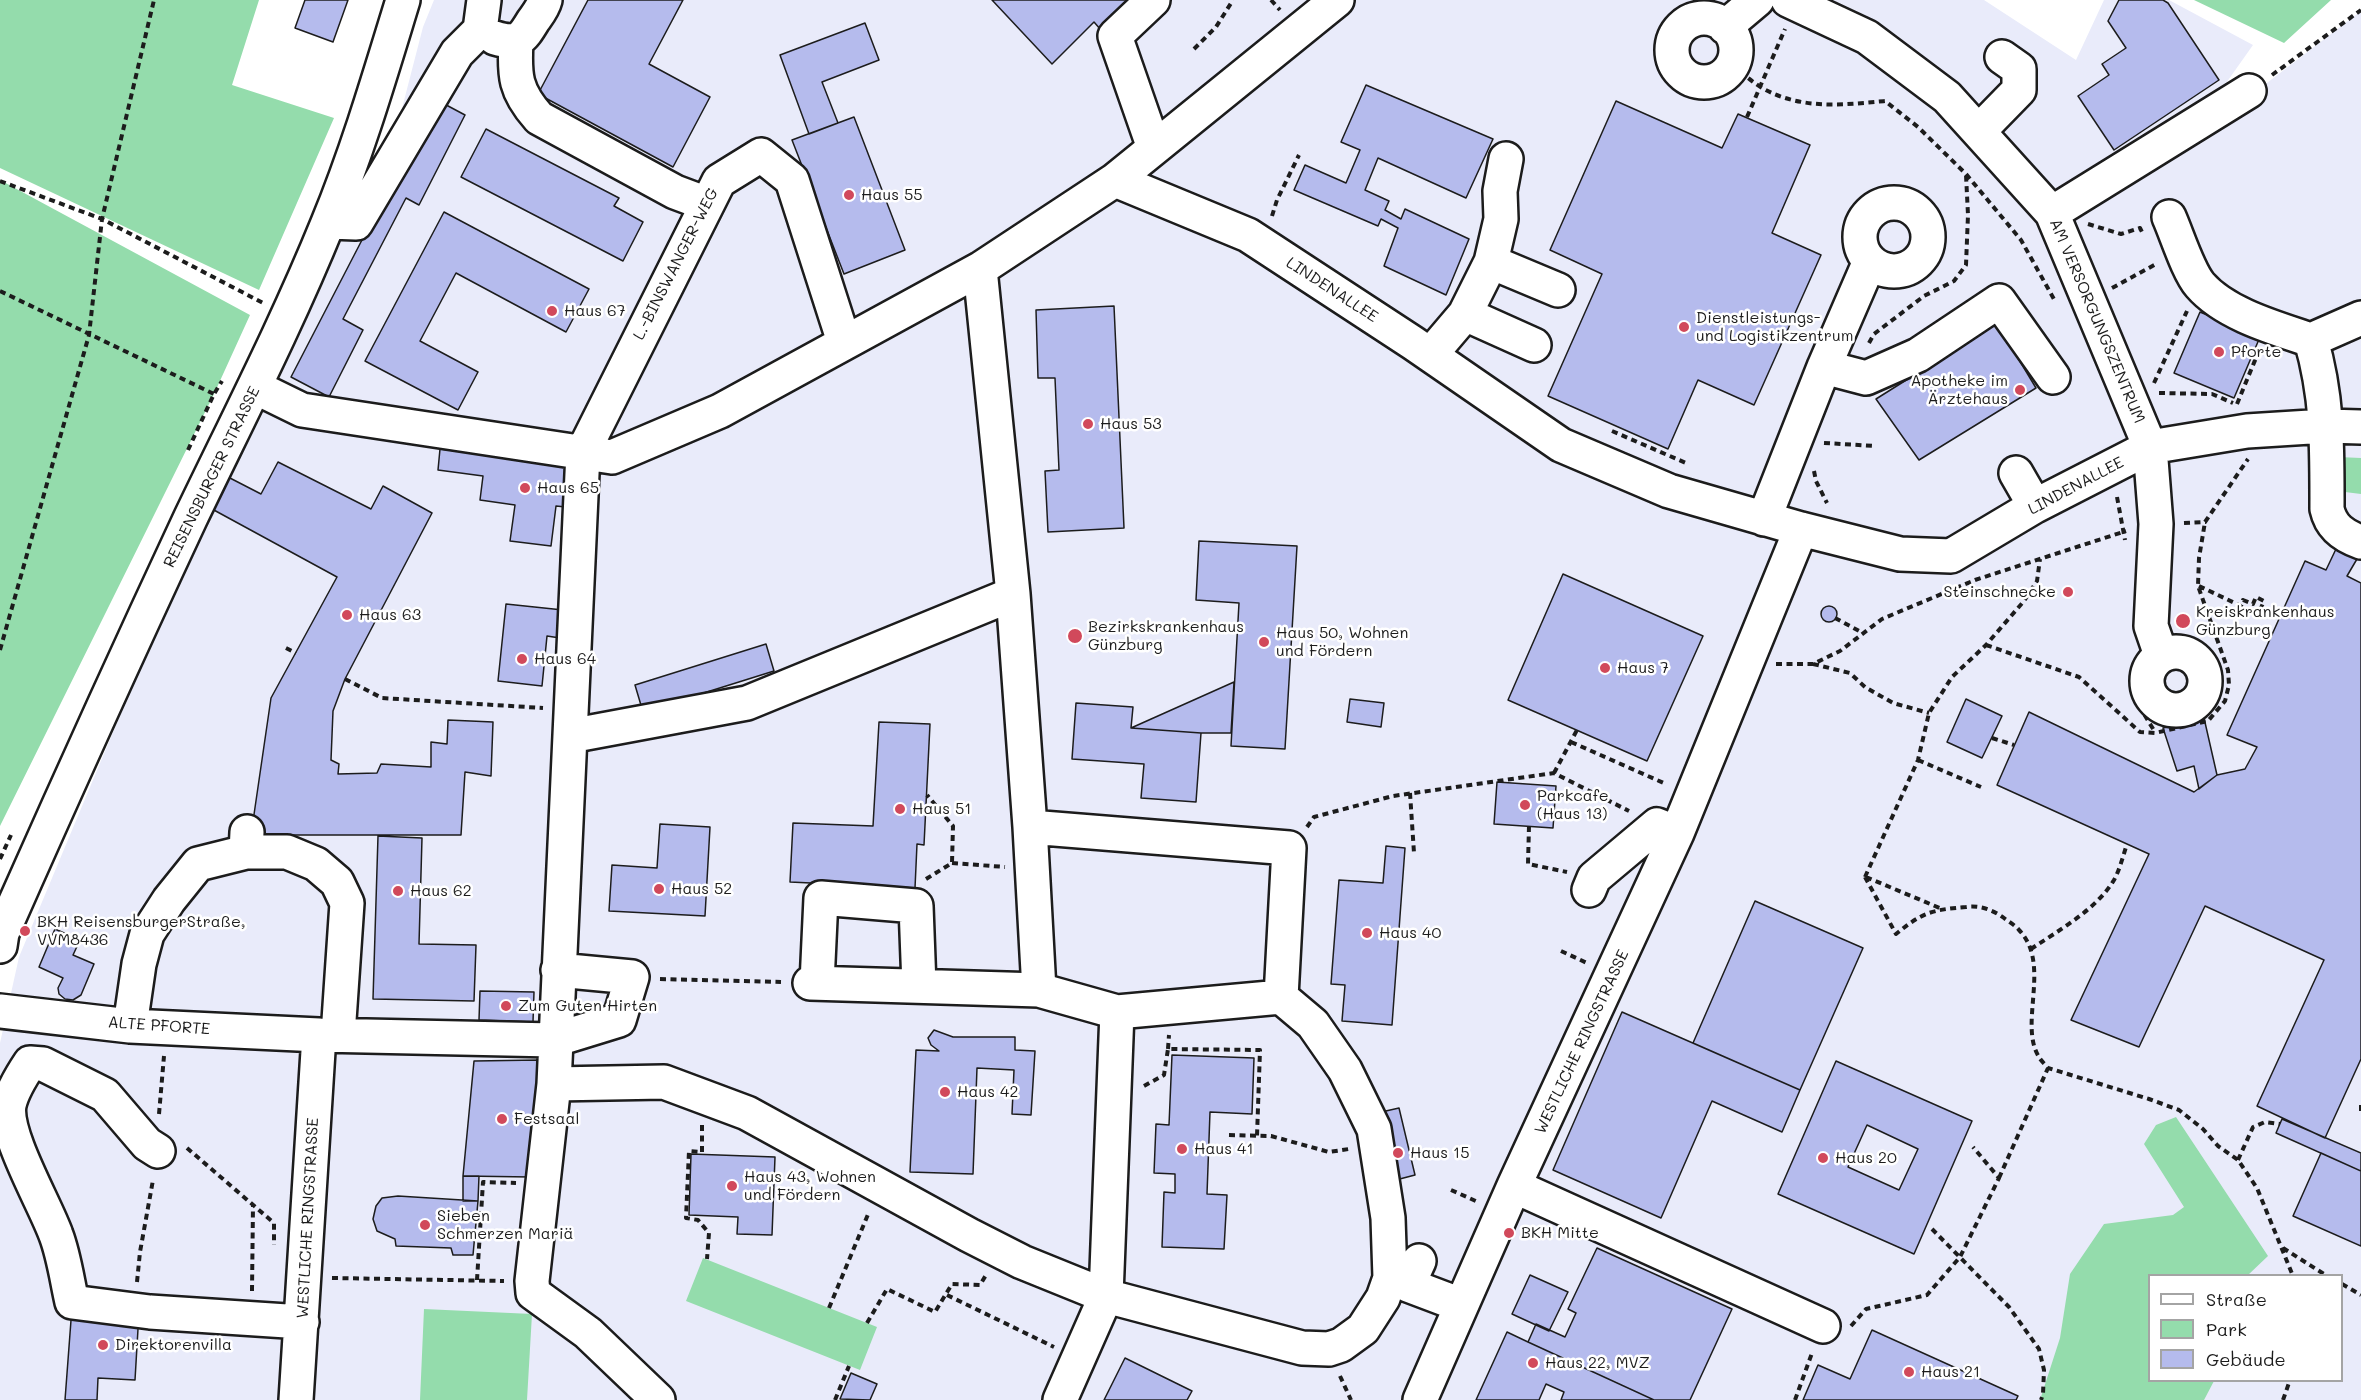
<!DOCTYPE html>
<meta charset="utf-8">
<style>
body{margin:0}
#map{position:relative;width:2361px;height:1400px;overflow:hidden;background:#fff;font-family:Mali,sans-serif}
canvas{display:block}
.legend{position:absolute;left:2148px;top:1274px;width:195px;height:108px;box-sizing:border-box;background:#fff;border:2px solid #a4a4a4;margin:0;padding:8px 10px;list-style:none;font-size:18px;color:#1c1c1c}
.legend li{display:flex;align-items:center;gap:12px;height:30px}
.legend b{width:30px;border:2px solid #a4a4a4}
</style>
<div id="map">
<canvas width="2361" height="1400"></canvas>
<ul class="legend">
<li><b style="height:8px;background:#fff"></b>Straße</li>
<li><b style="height:16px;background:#94dcac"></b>Park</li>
<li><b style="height:16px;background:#b5bbed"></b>Gebäude</li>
</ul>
</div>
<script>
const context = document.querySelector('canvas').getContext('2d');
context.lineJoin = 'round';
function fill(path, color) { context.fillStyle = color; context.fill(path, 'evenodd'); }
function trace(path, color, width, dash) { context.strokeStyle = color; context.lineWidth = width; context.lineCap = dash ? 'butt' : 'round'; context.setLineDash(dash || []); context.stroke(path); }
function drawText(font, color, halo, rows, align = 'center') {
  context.font = font + ' Mali,sans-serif'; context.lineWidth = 5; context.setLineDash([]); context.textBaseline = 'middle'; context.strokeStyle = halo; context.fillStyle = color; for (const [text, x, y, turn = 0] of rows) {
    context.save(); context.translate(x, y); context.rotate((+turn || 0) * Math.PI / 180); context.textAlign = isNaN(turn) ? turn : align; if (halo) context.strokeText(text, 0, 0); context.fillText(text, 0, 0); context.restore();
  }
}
fill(new Path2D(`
 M434,0H1984L2076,60L2104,0H2169L2253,45L2178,151L2361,11V1400H0V1043L19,957L197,531L399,120L423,27ZM2150,1276H2342V1380H2150Z`), '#e9ebfa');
fill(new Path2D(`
 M0,0H259L232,85L334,118L259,290L0,168Z
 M2194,0H2331L2284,43Z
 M0,180L250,315L214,394L0,826Z
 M2338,457L2361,458V494L2337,491Z
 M2176,1117L2268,1256L2248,1275L2150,1276V1380L2214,1381L2204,1400H2040L2060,1338L2070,1274L2104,1224L2173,1215L2184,1207L2144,1144L2156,1125Z
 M703,1258L877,1327L860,1370L686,1301Z
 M424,1309L532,1314L527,1400H420Z`), '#94dcac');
const building = new Path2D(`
 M305,0H348L333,42L295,28Z
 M588,0H683L649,64L710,97L673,167L538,94Z
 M992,0H1134L1101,30L1094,22L1052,64Z
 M2119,0H2163L2168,3L2219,80L2114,150L2078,96L2109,75L2102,64L2126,48L2108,21Z
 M865,23L879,60L822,82L838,123L809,134L780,55Z
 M1366,85L1493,139L1466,198L1378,158L1365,190L1389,201L1385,210L1401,219L1405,209L1469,239L1446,295L1384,266L1398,228L1381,219L1378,226L1294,190L1305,165L1346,183L1360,150L1341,142Z
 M435,99L465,115L419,205L406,198L343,319L363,330L329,397L291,377Z
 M1616,101L1722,148L1738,114L1810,145L1772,233L1821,255L1754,405L1698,380L1668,449L1548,396L1602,274L1550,250Z
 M854,117L905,250L844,274L792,140Z
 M486,129L619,198L614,206L643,222L623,261L461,177Z
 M444,212L589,289L566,332L456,273L420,341L478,372L458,410L365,361Z
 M1114,306L1124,528L1048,532L1045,471L1059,470L1055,378H1038L1036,310Z
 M2200,312L2260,337L2234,398L2174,373Z
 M1997,323L2036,388L1919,460L1876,399Z
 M440,449L484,454L571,457L566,507L556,506L551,546L510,541L515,505L480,500L483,476L438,470Z
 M278,462L371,509L383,486L432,513L345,679L333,711L331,760L339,764L338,774L377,773L381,764L431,767V742L447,744L448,720L493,722L491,776L465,772L461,835H251L271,698L337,577L212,509L228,477L261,494Z
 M1199,541L1297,546L1285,749L1231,746L1239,603L1196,600Z
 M2336,549L2357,559L2347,576L2361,583V1059L2325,1138L2257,1106L2324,960L2205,906L2139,1047L2071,1020L2149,854L1997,785L2029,712L2194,792L2217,775L2245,769L2257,747L2227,735L2305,561L2326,570Z
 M1563,574L1703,636L1647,761L1508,700Z
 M506,604L563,610L560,638L547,636L542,686L498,681Z
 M1821 614a8 8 0 1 1 16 0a8 8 0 1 1-16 0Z
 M766,644L774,671L643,712L635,685Z
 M1234,682L1231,733H1201L1131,728Z
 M1350,699L1384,703L1381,727L1347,722Z
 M1966,699L2002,716L1982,758L1947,742Z
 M1076,703L1133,707L1131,728L1201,733L1196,802L1141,798L1144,764L1072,759Z
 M2204,718L2217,775L2199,789L2194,766L2177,771L2163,728Z
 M879,722L930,724L924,845L917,844L915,888L790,882L793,823L873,826Z
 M1497,782L1556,786L1553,828L1494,824Z
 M660,824L710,827L705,916L609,911L612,865L657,868Z
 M378,836L422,838L419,944L476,945L474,1001L373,999Z
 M1386,846L1405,848L1392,1025L1342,1021L1345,985L1331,984L1339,880L1383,883Z
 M1755,901L1863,948L1800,1090L1693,1043Z
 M55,929L80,940L73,955L94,964L81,995L73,1000L65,999L59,994L58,988L63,978L39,967Z
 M480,991L534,992L533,1022L479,1020Z
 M1622,1012L1800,1090L1782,1132L1712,1101L1661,1218L1553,1170Z
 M934,1030L953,1037H1015V1050L1035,1051L1031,1115L1012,1114L1014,1070L977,1068L973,1174L910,1172L916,1050L939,1051L931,1045L928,1038Z
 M1172,1055L1254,1058L1252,1114L1210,1112L1207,1194L1227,1195L1224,1249L1162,1247L1164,1192L1175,1193V1174L1154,1173L1156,1124L1169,1125Z
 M539,1060L531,1177L463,1176L474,1061Z
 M1836,1061L1972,1121L1914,1254L1778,1194ZM1867,1125L1918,1149L1899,1190L1848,1167Z
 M1399,1108L1415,1175L1392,1181L1377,1113Z
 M2282,1119L2361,1153V1171L2276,1133Z
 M2321,1153L2361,1171V1246L2293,1216Z
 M691,1154L775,1157L772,1235L737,1234L738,1217L689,1215Z
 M463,1176H479L478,1201H463Z
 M398,1196L478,1201L473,1255H453L451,1248L396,1246L395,1239L377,1231L373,1219L376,1206L382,1198Z
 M1597,1248L1732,1309L1690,1400H1654L1528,1342L1536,1324L1565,1337L1576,1313L1568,1309Z
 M1530,1275L1568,1292L1549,1331L1512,1314Z
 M72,1307L139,1312L135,1380L98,1378L97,1400H65Z
 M1872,1330L2018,1396L2016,1400H1803L1818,1365L1850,1379Z
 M1507,1332L1528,1342L1654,1400H1561L1564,1392L1546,1384L1539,1400H1476Z
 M1125,1358L1192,1391L1187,1400H1104Z
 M851,1373L877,1384L870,1400L840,1399Z`);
fill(building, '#b5bbed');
trace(building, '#1c1c1c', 1.5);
const minor = new Path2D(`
 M1153,0L1115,36L1154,148
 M1788,0L1867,37L1947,97L2052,213L2150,447L2156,524L2151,626L2161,655
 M1672 50a32 32 0 1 1 64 0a32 32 0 1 1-64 0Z
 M1725,27L1757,0
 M495,38C518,45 522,39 533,21C538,14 543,8 545,0
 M516,41C514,76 515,91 539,118L675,192L707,204
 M1979,131L2019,90V69L2002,57
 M1115,180L1248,235L1413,343L1561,445L1669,491L1801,529L1900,554L1951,556L2035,506L2150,447L2247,431L2326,426L2361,427
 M1860 237a34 34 0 1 1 68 0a34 34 0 1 1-68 0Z
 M2052,213L2249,91
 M2169,217C2177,235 2188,271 2200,285C2225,314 2275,328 2311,340
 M329,222L356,223L457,53L480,30L484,0
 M1491,262L1558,290
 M980,269L1013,594
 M1465,314L1534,345
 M2361,318L2311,340C2328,398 2327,449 2327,509C2331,527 2343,536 2361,542
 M1431,354L1465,314L1491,262L1501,219L1500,191L1506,159
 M1824,367L1866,378L1918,355L1999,301L2053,377
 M255,387L302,410L612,457L720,411L980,269L1115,180L1337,0
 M2016,473L2035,506
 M1764,519L1824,367L1870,261
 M2147 681a29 29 0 1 1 58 0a29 29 0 1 1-58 0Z
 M570,736L747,703L1013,594L1030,827
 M247,832L246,852H287L316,864L337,882L347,903L338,1035
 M1589,890L1594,878L1657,825L1677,833
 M0,946L2,933C63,795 126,656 190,519C237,421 287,324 328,223C358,150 380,75 403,0
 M810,983L1039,990L1117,1012L1281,997
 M817,983L821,898L916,906L919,986
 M0,1011L130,1026L319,1035L554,1040L619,1020L632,977L558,970
 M130,1026L139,964L147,934L169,900L198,864L246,852
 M554,1084L664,1082L747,1113L969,1235L1022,1262L1106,1296L1302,1348L1329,1349L1341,1345L1363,1329L1383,1298L1390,1278L1388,1218L1374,1129L1345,1070L1313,1024L1281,997L1289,848L1030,827L1039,990
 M158,1151L147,1144L105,1095L43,1064L30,1063C22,1075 12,1091 9,1105C4,1135 45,1204 56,1235C64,1256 67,1280 72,1302L150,1312L302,1322
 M1514,1186L1823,1326
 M1419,1261L1408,1285L1461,1305
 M296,1400L319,1035
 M658,1400L588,1333L533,1293L532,1281L554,1084L583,452L719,181L761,155L792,180L844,342
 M1060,1400L1106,1296L1117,1012
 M1420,1400L1514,1186L1677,833L1801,529`);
trace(minor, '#1c1c1c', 38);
trace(new Path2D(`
 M1271,0L1280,10
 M1194,49L1216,27L1233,0
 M1732,65C1742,73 1751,81 1762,88C1801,110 1843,105 1885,101L1918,127L1966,174L2021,240L2055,301
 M2272,75L2361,10
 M1747,117L1785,29
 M0,181L102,219L263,303
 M1272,216L1277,200L1299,155
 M2088,224L2121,234L2140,228L2142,232
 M2112,288L2158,263
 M0,291L214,394
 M1869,343L1874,334L1924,296L1954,281L1966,265L1968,215L1966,175
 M2154,383L2187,311
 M2159,393L2212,394L2233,403
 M2237,404L2258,353
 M1612,431L1686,463
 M1824,443L1876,446
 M188,450L214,394L222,381
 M1814,471L1816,481L1827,503
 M2117,497L2125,540
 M2184,523L2205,522L2248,459
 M2199,586L2241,606L2243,600L2253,604L2256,597L2264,601L2260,610L2270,614
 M1835,618L1863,633
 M1986,645L2079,677L2140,732L2155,733L2208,721L2225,701L2229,685L2228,670L2198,586L2199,558L2205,522
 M286,648L296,653
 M0,650L89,335L102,219L154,0
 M1776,664H1813L1840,651L1882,619L1975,580L2126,531
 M1813,664L1850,673L1865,687L1893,703L1929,713
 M2134,665C2129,694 2141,709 2155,732
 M345,679L382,698L543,708
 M1992,738L2014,745
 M1571,742L1666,784
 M1918,760L1981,787
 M1554,773L1577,730
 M1410,793L1414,853
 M1529,826L1528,864L1567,872
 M1307,827L1314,817L1393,796L1554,773L1629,811
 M0,859L11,835
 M952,863L1005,867
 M1865,877L1896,934C1923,912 1931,910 1966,907C1980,905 1993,910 2004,918C2009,922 2015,925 2019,930C2052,964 2018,1024 2039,1057C2041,1061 2045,1064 2048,1068L2149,1099L2179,1110L2203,1129L2218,1146L2238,1160L2257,1188L2293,1276
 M1865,877L1918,760L1929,713L1952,677L1986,645L2024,601L2037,581L2040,559
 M1866,877L1942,909
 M926,879L952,863L953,826L927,795
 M2031,949C2059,930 2096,910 2114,880C2120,869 2123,856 2127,844
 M1561,951L1587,963
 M660,979L781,982
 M1168,1049L1169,1035
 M1144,1086L1164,1075L1168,1049L1260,1050L1257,1136
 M2361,1105V1115
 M159,1114L164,1056
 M702,1125V1152L689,1151L686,1218L698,1220L709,1233L707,1259
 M1229,1135L1271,1136L1329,1152L1349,1149
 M187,1148L274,1223V1245
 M2238,1160L2253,1127L2265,1122L2280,1124
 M1999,1178L2048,1068
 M1451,1190L1478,1202
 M1932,1229L2009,1307L2039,1349L2044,1370L2043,1394L2041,1400
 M2283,1248L2327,1276
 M332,1278L504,1281
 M477,1280L483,1182L516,1183
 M137,1282L140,1252L153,1180
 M2342,1284L2361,1295
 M252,1291L253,1205
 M947,1295L1054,1347
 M829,1308L869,1212
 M867,1323L887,1289L935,1312L952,1284L980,1285L986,1275
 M1851,1326L1866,1309L1927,1295L1960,1257L1999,1178L1973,1147
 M1340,1376L1351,1400
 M835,1400L849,1366
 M1795,1400L1812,1353
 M2283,1400L2290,1380`), '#1c1c1c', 4, [6, 4.5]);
trace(minor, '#fff', 33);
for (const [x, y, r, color] of [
 [849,195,6,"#d1495b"],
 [552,311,6,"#d1495b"],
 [1684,327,6,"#d1495b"],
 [2219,352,6,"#d1495b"],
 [2020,390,6,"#d1495b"],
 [1088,424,6,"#d1495b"],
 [525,488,6,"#d1495b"],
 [2068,592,6,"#d1495b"],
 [347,615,6,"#d1495b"],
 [2183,621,8,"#d1495b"],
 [1075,636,8,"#d1495b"],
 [1264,642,6,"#d1495b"],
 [522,659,6,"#d1495b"],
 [1605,668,6,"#d1495b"],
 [1525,805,6,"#d1495b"],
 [900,809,6,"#d1495b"],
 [659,889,6,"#d1495b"],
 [398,891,6,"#d1495b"],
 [25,931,6,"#d1495b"],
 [1367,933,6,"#d1495b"],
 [506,1006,6,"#d1495b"],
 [945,1092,6,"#d1495b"],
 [502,1119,6,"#d1495b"],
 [1182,1149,6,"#d1495b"],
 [1398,1153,6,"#d1495b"],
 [1823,1158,6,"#d1495b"],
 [732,1186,6,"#d1495b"],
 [425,1225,6,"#d1495b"],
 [1509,1233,6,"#d1495b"],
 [103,1345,6,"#d1495b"],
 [1533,1363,6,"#d1495b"],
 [1909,1372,6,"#d1495b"]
]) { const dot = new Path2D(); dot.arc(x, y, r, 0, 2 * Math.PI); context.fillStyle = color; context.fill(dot); trace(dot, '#fff', 2); }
drawText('16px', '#1c1c1c', '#fff', [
 ["Haus 55",861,195],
 ["Haus 67",564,311],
 ["Dienstleistungs-",1696,318],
 ["und Logistikzentrum",1696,336],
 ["Pforte",2231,352],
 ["Apotheke im",2008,381,"right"],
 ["Ärztehaus",2008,399,"right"],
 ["Haus 53",1100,424],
 ["Haus 65",537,488],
 ["Steinschnecke",2056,592,"right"],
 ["Kreiskrankenhaus",2196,612],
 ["Günzburg",2196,630],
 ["Haus 63",359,615],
 ["Bezirkskrankenhaus",1088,627],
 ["Günzburg",1088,645],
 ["Haus 50, Wohnen",1276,633],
 ["und Fördern",1276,651],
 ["Haus 64",534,659],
 ["Haus 7",1617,668],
 ["Parkcafe",1537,796],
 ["(Haus 13)",1537,814],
 ["Haus 51",912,809],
 ["Haus 52",671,889],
 ["Haus 62",410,891],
 ["BKH ReisensburgerStraße,",37,922],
 ["VVM8436",37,940],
 ["Haus 40",1379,933],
 ["Zum Guten Hirten",518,1006],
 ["Haus 42",957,1092],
 ["Festsaal",514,1119],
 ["Haus 41",1194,1149],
 ["Haus 15",1410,1153],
 ["Haus 20",1835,1158],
 ["Haus 43, Wohnen",744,1177],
 ["und Fördern",744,1195],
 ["Sieben",437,1216],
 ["Schmerzen Mariä",437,1234],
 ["BKH Mitte",1521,1233],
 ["Direktorenvilla",115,1345],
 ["Haus 22, MVZ",1545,1363],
 ["Haus 21",1921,1372]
], 'left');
drawText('16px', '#1c1c1c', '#fff', [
 ["L.-BINSWANGER-WEG",676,264,-63],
 ["LINDENALLEE",1332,290,33],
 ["AM VERSORGUNGSZENTRUM",2097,321,67],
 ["REISENSBURGER STRASSE",212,477,-64],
 ["LINDENALLEE",2076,486,-28],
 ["ALTE PFORTE",159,1026,4],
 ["WESTLICHE RINGSTRASSE",1582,1042,-65],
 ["WESTLICHE RINGSTRASSE",308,1218,-87]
]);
</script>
